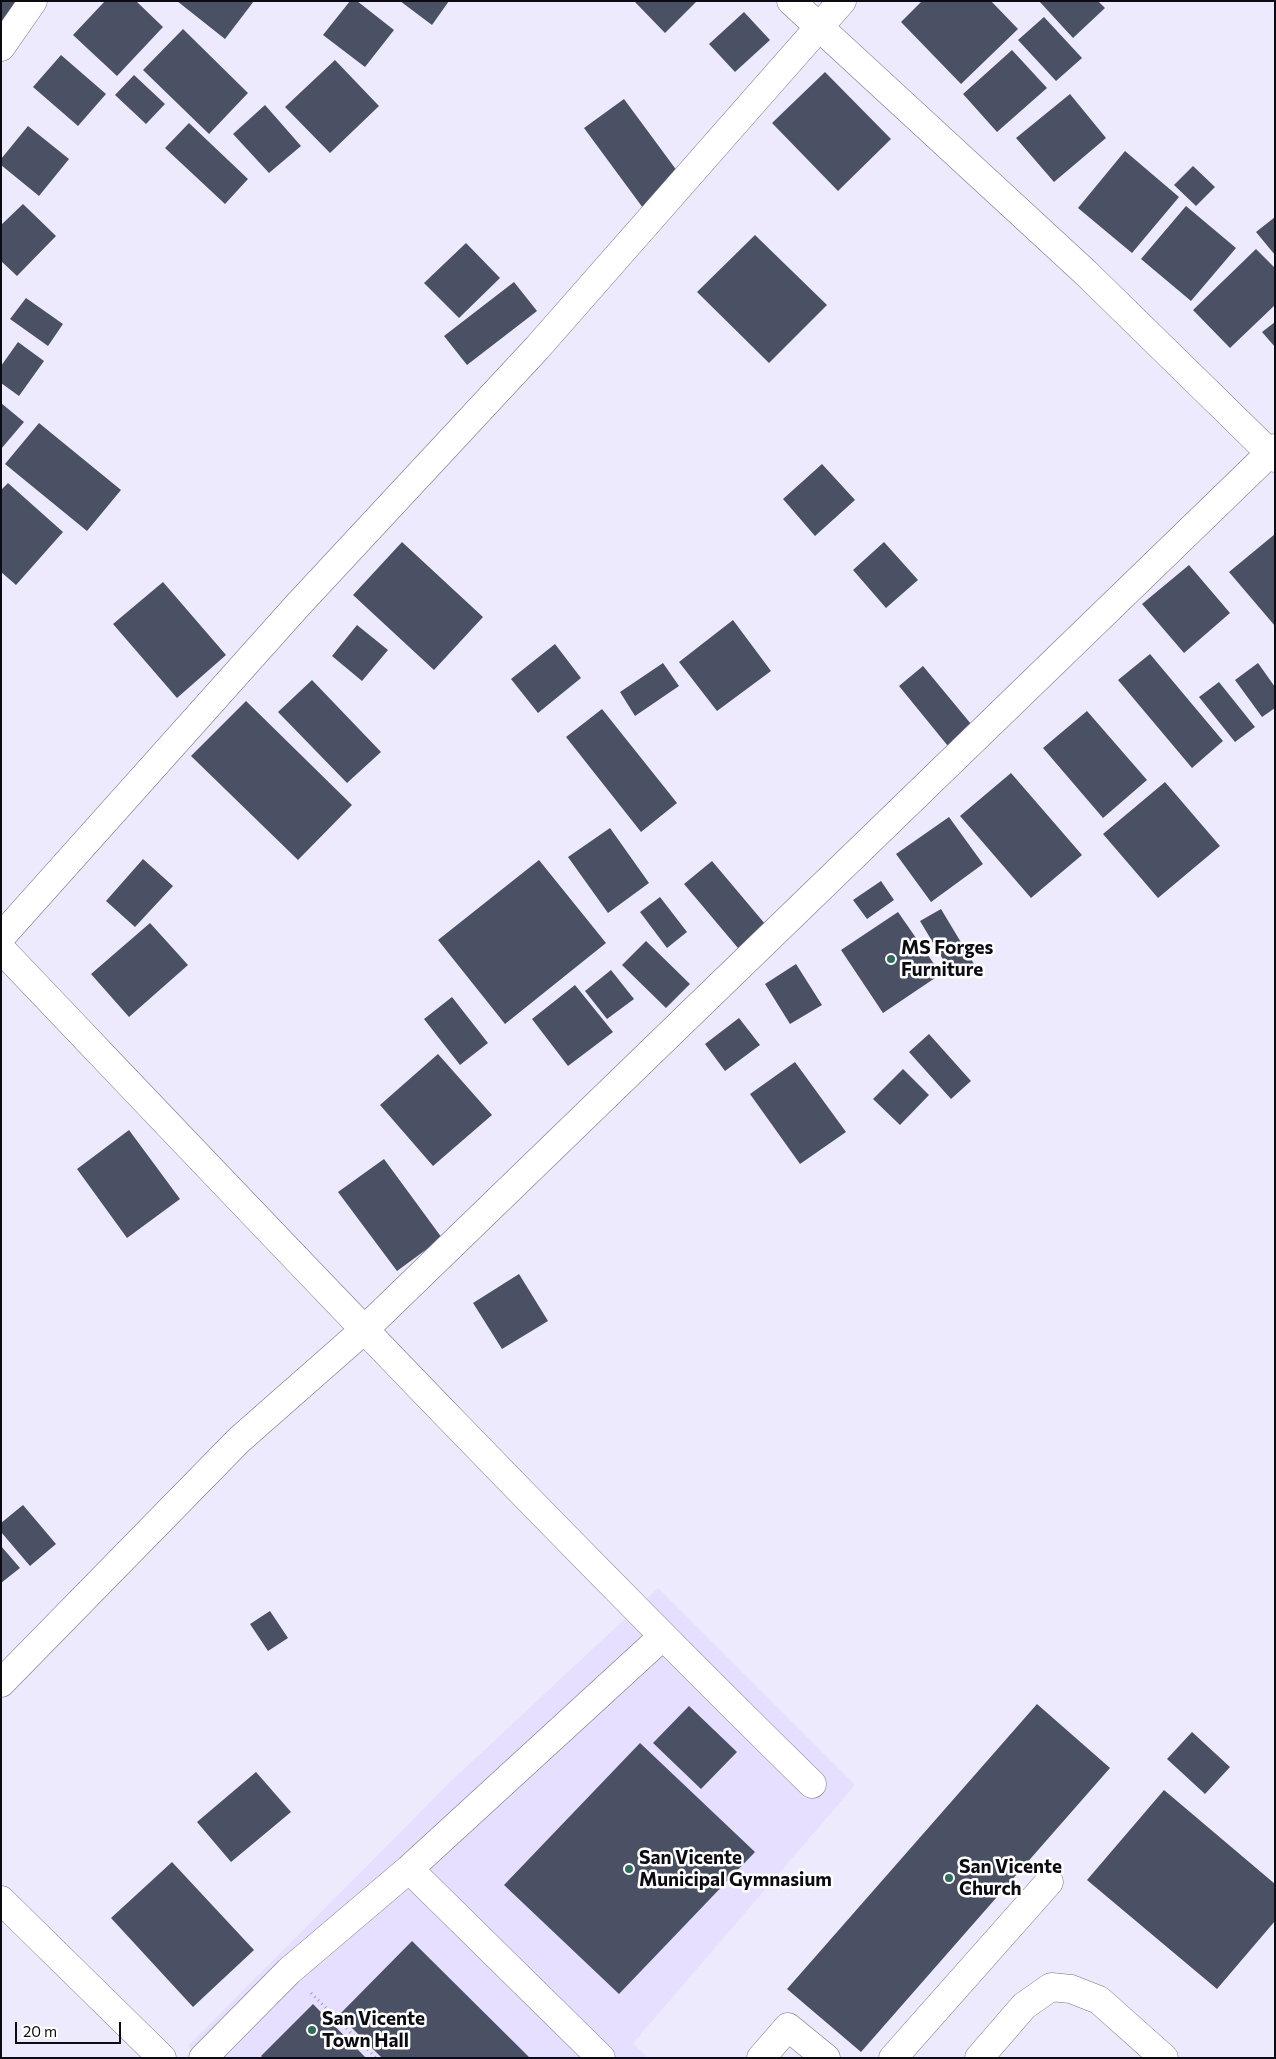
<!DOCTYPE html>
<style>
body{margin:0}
#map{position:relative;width:1276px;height:2059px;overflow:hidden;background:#eeeafe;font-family:Commissioner,sans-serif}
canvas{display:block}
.frame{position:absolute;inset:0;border:2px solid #0c0a12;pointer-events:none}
.scale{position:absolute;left:15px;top:2022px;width:106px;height:22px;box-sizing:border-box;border:2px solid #0c0a12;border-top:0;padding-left:6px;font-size:15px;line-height:18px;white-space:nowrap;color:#0c0a12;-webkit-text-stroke:4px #fff;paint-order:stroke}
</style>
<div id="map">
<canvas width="1276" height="2059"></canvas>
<div class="frame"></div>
<div class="scale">20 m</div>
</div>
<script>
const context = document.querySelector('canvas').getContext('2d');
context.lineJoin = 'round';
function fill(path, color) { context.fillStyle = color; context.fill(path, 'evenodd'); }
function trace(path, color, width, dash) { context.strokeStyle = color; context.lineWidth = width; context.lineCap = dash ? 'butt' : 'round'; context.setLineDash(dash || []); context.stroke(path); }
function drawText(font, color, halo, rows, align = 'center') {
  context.font = font + ' Commissioner,sans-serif'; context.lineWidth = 5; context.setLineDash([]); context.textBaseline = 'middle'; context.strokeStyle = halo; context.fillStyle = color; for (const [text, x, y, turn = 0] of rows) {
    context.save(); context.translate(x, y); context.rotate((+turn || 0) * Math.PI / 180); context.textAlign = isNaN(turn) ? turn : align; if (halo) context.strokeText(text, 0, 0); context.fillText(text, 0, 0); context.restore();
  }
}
fill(new Path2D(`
 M658,1588L855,1785L633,2043L648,2058H200L188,2046L450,1782Z`), '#e6dfff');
fill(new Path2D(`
 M1,1H27L1,38Z
 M105,1H136L163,27L117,76L73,35Z
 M177,1H254L225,39Z
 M350,1H357L394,30L365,67L323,35Z
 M400,1H449L432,25Z
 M634,1H697L665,33Z
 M922,1H991L1018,29L961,84L901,22Z
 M1039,1H1098L1105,8L1073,38Z
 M744,12L770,40L735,72L709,44Z
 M1044,17L1082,58L1056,81L1018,40Z
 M183,29L248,93L209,134L143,70Z
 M1012,50L1047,88L997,132L963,94Z
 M61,55L106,94L78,126L33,87Z
 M335,60L379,106L330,153L285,107Z
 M825,72L891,139L838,191L772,123Z
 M134,75L165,104L146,124L115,95Z
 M1070,94L1106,138L1054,182L1016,138Z
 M624,99L683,179L643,208L584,128Z
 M265,105L301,146L269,173L233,134Z
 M189,123L248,179L225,204L165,148Z
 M28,126L69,159L39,196L1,165V159Z
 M1125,151L1179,197L1132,253L1078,208Z
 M1193,166L1215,187L1196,206L1174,185Z
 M23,204L56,236L17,276L1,261V225Z
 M1186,206L1236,248L1191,301L1141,259Z
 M1275,217V255L1256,232Z
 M755,235L827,305L769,363L697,292Z
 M466,243L500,278L459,318L424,283Z
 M1256,249L1275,268V305L1230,348L1193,310Z
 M514,282L537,311L467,365L444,336Z
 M26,298L63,324L48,346L10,319Z
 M1275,322V347L1262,332Z
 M18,342L44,361L19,396L1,383V366Z
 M1,403L24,422L1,449Z
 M39,423L121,490L87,531L5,464Z
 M822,464L855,500L815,536L783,499Z
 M8,483L63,532L16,585L1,572V490Z
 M1275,534V626L1229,572Z
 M402,542L483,617L434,670L353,595Z
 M884,542L918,580L886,608L853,570Z
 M1189,565L1230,613L1184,653L1142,604Z
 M163,582L226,655L177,698L113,624Z
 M733,620L771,671L717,711L679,662Z
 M357,625L388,650L362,681L332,656Z
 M555,644L581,678L538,713L511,679Z
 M1150,654L1223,741L1192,768L1118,680Z
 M663,663L679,686L635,716L620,692Z
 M1258,663L1275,687V708L1262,717L1235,680Z
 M923,666L976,730L952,751L899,686Z
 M312,680L381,752L347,783L278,712Z
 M1219,682L1255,727L1235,742L1199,697Z
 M246,701L352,805L298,860L191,756Z
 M602,709L677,803L641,832L566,737Z
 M1087,711L1147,780L1103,818L1043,748Z
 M1011,773L1082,855L1031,898L960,816Z
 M1165,782L1220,846L1158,898L1103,834Z
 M949,817L983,864L931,902L896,854Z
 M610,828L649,883L608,913L568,857Z
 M143,859L173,886L135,927L106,901Z
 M539,860L606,943L505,1024L438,940Z
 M712,861L771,931L743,954L684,884Z
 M881,881L894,900L867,919L853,900Z
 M660,897L687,932L667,948L640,912Z
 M941,909L974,964L953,976L920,921Z
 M898,912L941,974L883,1013L841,950Z
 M150,923L188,965L129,1017L91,974Z
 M646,941L690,984L666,1008L622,965Z
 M796,964L822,1005L790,1024L765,984Z
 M611,970L634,999L607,1019L585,991Z
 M575,985L613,1032L568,1066L532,1019Z
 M452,997L488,1043L460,1065L424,1019Z
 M739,1018L760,1045L725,1071L705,1044Z
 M929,1034L971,1081L951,1099L909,1052Z
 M438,1054L492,1115L433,1166L380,1105Z
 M795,1062L846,1132L800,1164L750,1094Z
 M903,1069L929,1095L900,1125L873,1099Z
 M129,1130L180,1199L127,1238L77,1169Z
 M384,1159L442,1238L397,1271L338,1192Z
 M519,1274L548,1321L502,1349L473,1303Z
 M23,1505L56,1544L30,1566L1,1532V1523Z
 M1,1546L20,1568L1,1583Z
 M270,1611L288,1638L268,1651L250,1624Z
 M1037,1704L1110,1768L861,2052L787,1989Z
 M689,1706L737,1752L701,1789L653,1743Z
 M1192,1732L1230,1767L1205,1794L1167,1759Z
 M640,1743L755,1852L619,1994L504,1885Z
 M256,1772L291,1812L231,1862L197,1822Z
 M1164,1790L1275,1884V1921L1217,1989L1087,1880Z
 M172,1862L254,1950L193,2007L111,1918Z
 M412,1941L530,2058H382L339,2015Z
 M313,2004L366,2058H263L261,2056Z`), '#4a5165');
const minor = new Path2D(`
 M791,1L1086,273L1275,458
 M1,937L297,606L537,348L842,1
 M1,949C269,1230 535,1512 812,1784
 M1,1683L239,1440L364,1330L1275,448
 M409,1869L601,2058
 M203,2058L289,1971L409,1869L662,1637
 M761,2058L788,2027L826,2058
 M893,2058L1049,1882
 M979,2058L1024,2006L1051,1987L1071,1989L1099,2000L1164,2058`);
const major = new Path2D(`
 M1,47L33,1
 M1,1900L162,2058`);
trace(minor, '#777288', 29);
trace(major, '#777288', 29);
trace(new Path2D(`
 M311,1993L376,2058`), '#9f9cab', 3, [1, 4]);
trace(minor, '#fff', 28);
trace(major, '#fff', 28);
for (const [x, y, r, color] of [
 [891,959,5,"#2d6d5c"],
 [629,1869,5,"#2d6d5c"],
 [949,1878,5,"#2d6d5c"],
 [312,2030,5,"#2d6d5c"]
]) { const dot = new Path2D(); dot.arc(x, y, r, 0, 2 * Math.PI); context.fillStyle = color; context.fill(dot); trace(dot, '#fff', 2); }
drawText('bold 19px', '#0c0a12', '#fff', [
 ["MS Forges",901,948],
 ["Furniture",901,970],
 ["San Vicente",639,1858],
 ["Municipal Gymnasium",639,1880],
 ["San Vicente",959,1867],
 ["Church",959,1889],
 ["San Vicente",322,2019],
 ["Town Hall",322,2041]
], 'left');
</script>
